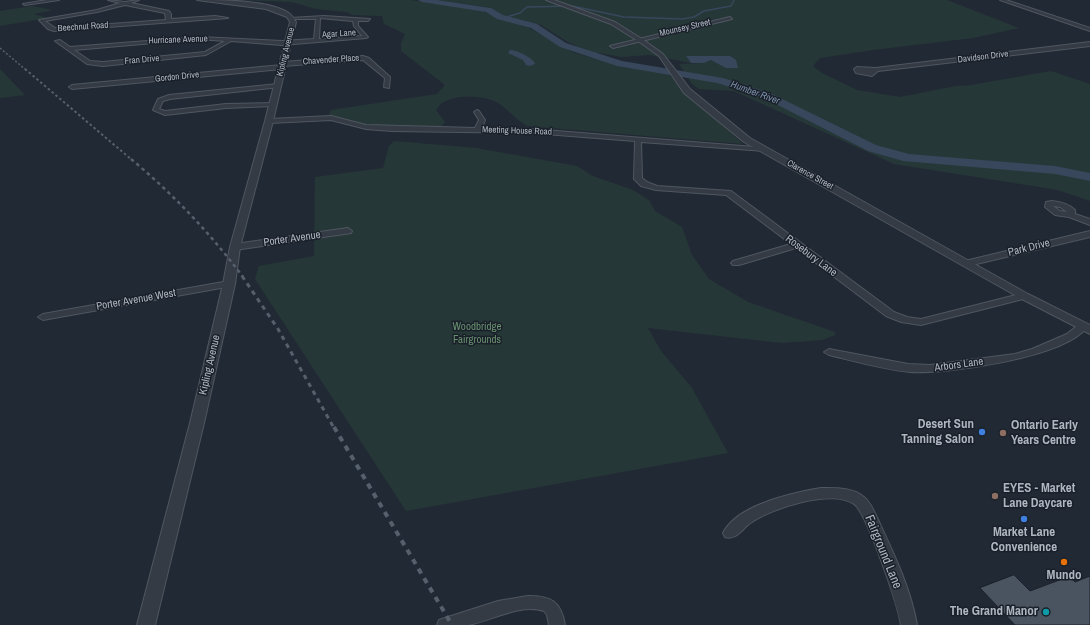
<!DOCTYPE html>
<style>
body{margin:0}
canvas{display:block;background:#212934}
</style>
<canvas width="1090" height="625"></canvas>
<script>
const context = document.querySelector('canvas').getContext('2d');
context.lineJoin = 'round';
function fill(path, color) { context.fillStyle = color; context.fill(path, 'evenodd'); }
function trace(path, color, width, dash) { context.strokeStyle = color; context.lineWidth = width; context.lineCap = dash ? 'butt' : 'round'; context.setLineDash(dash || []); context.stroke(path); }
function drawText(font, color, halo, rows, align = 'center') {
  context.font = font + ' "Archivo Narrow",sans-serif'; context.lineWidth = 3; context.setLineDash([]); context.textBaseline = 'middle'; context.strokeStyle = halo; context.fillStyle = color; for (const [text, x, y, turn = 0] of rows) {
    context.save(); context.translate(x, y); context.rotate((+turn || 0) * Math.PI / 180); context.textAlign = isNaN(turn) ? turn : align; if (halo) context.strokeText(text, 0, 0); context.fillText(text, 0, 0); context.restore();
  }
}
fill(new Path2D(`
 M240,0H410L480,9L493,16L522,24L572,52L623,67L669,74L685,91L743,144L527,126C517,120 509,111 500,104C485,94 445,92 436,110L445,122L438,130L372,128L328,117L331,110L437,94L445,85L401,51V43L405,34L384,24L382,16L352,15L347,12L316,9L292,2Z
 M435,0H947L1019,28L973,38L873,50L820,58L813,66L822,73L857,90L900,97L956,86L971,85L1051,71L1090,84V201L1058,190L894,164L734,91L699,89L692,84L679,64L704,63L711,60L735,64L686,56L691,63L649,55L621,57L599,53L595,54L568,42L541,25L505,17L493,9L486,7Z
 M32,6L53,10L34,14L47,18L0,26V11Z
 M0,69L25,95L0,98Z
 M394,141L476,148L577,166L593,176L633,190L649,200L655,211L682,227L692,255L709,279L748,302L835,332V335L822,340L782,343L648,328L661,351L692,388L728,453L406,511L255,279L259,266L314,256L315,177L383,168L389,146Z`), '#263737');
fill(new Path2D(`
 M510,50C516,50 534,58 535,64L530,66L526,65L523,60L508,53Z
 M686,56H730L736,60L738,68H726L711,60L704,63H691Z`), '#38475c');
trace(new Path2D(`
 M503,18L520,13L527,7L572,6L624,17L682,19L694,17L704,11L731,6L734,0`), '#38475c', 1.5);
fill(new Path2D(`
 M418,0H437L491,8L503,15L537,24L566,43L622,61L723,78L770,93L876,145L909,154L1055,166L1090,173V181L1055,174L903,161L868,151L762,97L717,83L617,66L560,47L531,28L497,19L486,12L422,2Z`), '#38475c');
const building = new Path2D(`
 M1014,575L1030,591L1070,576L1075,582L1090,576V625H1015L980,588Z`);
fill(building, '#495460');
trace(building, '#1c222b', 1);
const minor = new Path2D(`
 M47,0H59L25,5L23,4Z
 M108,0L125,2L139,0L131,3L169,11L171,14V19L215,16L228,18L54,31L48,29L39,20L97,10L120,3ZM125,5L165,13L166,20L55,28L45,21L97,12Z
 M1000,0H1006L1090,28V31Z
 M324,16L370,19L368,21H358V26L368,37L366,38L282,45L231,41L206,55L103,66L87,64L55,41L60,40L70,47L199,37L282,41L314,39L316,19H292L290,18ZM320,18L353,21L354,26L362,36L319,39ZM199,39L225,41L205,52L195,53L103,62L90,61L74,50Z
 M730,17L732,19L613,48L610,46Z
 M1090,42V46L878,71L872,76L856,73L854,69L857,67L876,68Z
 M363,56L369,58L390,77L389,88L384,87L385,78L363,60L283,66L285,67L282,69L72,89L69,87L72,85L282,65L280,64L283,62Z
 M278,84L281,86L280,87L170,99L163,101L159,109L165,111L226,104L275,103L276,104L273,106L226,108L165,115L153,110L158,99L169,95Z
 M477,110L479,111L485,120L482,128L532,129L767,148L768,149L765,151L641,142L642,178L647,182L657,186L731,191L894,312L907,317L921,319L1024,293L1029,296L1027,298L921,325L901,322L886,316L796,248L739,265H733L731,263L733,261L791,244L726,195L656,190L641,186L634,179L635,141L532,133L392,131L366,129L331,120L269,123L266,121L269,119L331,116L366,125L475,128L479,120L474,112Z
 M1052,201C1061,202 1069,204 1075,210V214L1090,219V225L1069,217L1055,215L1045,207L1046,202ZM1053,206L1060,207L1067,212L1060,211Z
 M348,228L352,231L351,233L235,250L231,247L235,244Z
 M1090,231V237L968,266L963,263L965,261Z
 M229,281L234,284L232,286L43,320L38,317L43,314Z
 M1082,324L1087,327C1065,358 947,374 910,372C885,370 854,361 829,355L824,352L829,349L908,364L930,365L1015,354L1032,349L1067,334L1078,325Z
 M821,488C835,488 854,487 865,498C872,504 876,516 880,524C895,556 911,590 917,625H901C898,606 867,513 854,504C831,489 773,508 752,522C743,527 737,541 725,537L723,533C737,505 792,493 821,488Z
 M528,596C551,596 561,601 565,625H549L547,615L544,611C519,603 492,621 468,625C459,625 447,625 437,625L439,620L445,618L498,601Z`);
const tertiary = new Path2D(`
 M197,0C220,0 273,0 290,14C293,16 294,20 296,22L273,121L240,247L235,284L204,423L155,625H137L190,423L223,284L230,247L265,121L290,22L287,17L266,9Z
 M546,0H554L615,22L645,41L663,54L690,89L750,138L1028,294L1090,325V334L1020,298L744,142L684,93L659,56L641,43L611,24Z`);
trace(minor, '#4f5660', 2);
trace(tertiary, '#4f5660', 2);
fill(minor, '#343b45');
fill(tertiary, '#343b45');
trace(new Path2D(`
 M0,48L26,70`), '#56606c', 1.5, [2, 2]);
trace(new Path2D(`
 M25,69L132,160`), '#56606c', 2, [2.5, 2.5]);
trace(new Path2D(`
 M131,159C173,194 210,233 243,277`), '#56606c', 2.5, [3.5, 3.5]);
trace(new Path2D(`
 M242,276L278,329L334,428`), '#56606c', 3, [4.5, 4.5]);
trace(new Path2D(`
 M334,427L452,625`), '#56606c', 4, [5.5, 5.5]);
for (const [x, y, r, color] of [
 [982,432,4,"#3f7fe0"],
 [1003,433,4,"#8d6e63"],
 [995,496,4,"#8d6e63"],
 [1024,519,4,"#3f7fe0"],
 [1064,562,4,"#e8710a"],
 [1046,612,4,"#0f9aa8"]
]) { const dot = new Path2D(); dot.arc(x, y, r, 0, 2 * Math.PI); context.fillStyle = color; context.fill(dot); trace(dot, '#1a2029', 1.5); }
drawText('9px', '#aeb6c2', '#1a2029', [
 ["Beechnut Road",83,27,-4],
 ["Mounsey Street",685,28,-13],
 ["Agar Lane",339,34,-4],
 ["Hurricane Avenue",178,40,-2],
 ["Kipling Avenue",286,52,-76],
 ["Davidson Drive",983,57,-7],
 ["Fran Drive",142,60,-5],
 ["Chavender Place",331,60,-4],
 ["Gordon Drive",177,77,-6],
 ["Meeting House Road",517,131,2],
 ["Clarence Street",810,175,29]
]);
drawText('italic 10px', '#798ea8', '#1a2029', [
 ["Humber River",755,93,20]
]);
drawText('11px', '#aeb6c2', '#1a2029', [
 ["Porter Avenue",292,239,-8],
 ["Park Drive",1029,248,-14],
 ["Rosebury Lane",811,256,37],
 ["Porter Avenue West",136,300,-10],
 ["Kipling Avenue",210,365,-77],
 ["Arbors Lane",959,365,-8]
]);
drawText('11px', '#689070', '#1a2029', [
 ["Woodbridge",477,327],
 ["Fairgrounds",477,340]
]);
drawText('bold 13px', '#aeb6c2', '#1a2029', [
 ["Desert Sun",974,425],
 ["Tanning Salon",974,440],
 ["Ontario Early",1011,426,"left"],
 ["Years Centre",1011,441,"left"],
 ["EYES - Market",1003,489,"left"],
 ["Lane Daycare",1003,504,"left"],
 ["Market Lane",1024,533,"center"],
 ["Convenience",1024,548,"center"],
 ["Mundo",1064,576,"center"],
 ["The Grand Manor",1038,612]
], 'right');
drawText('13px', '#aeb6c2', '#1a2029', [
 ["Fairground Lane",883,552,68]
]);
</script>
